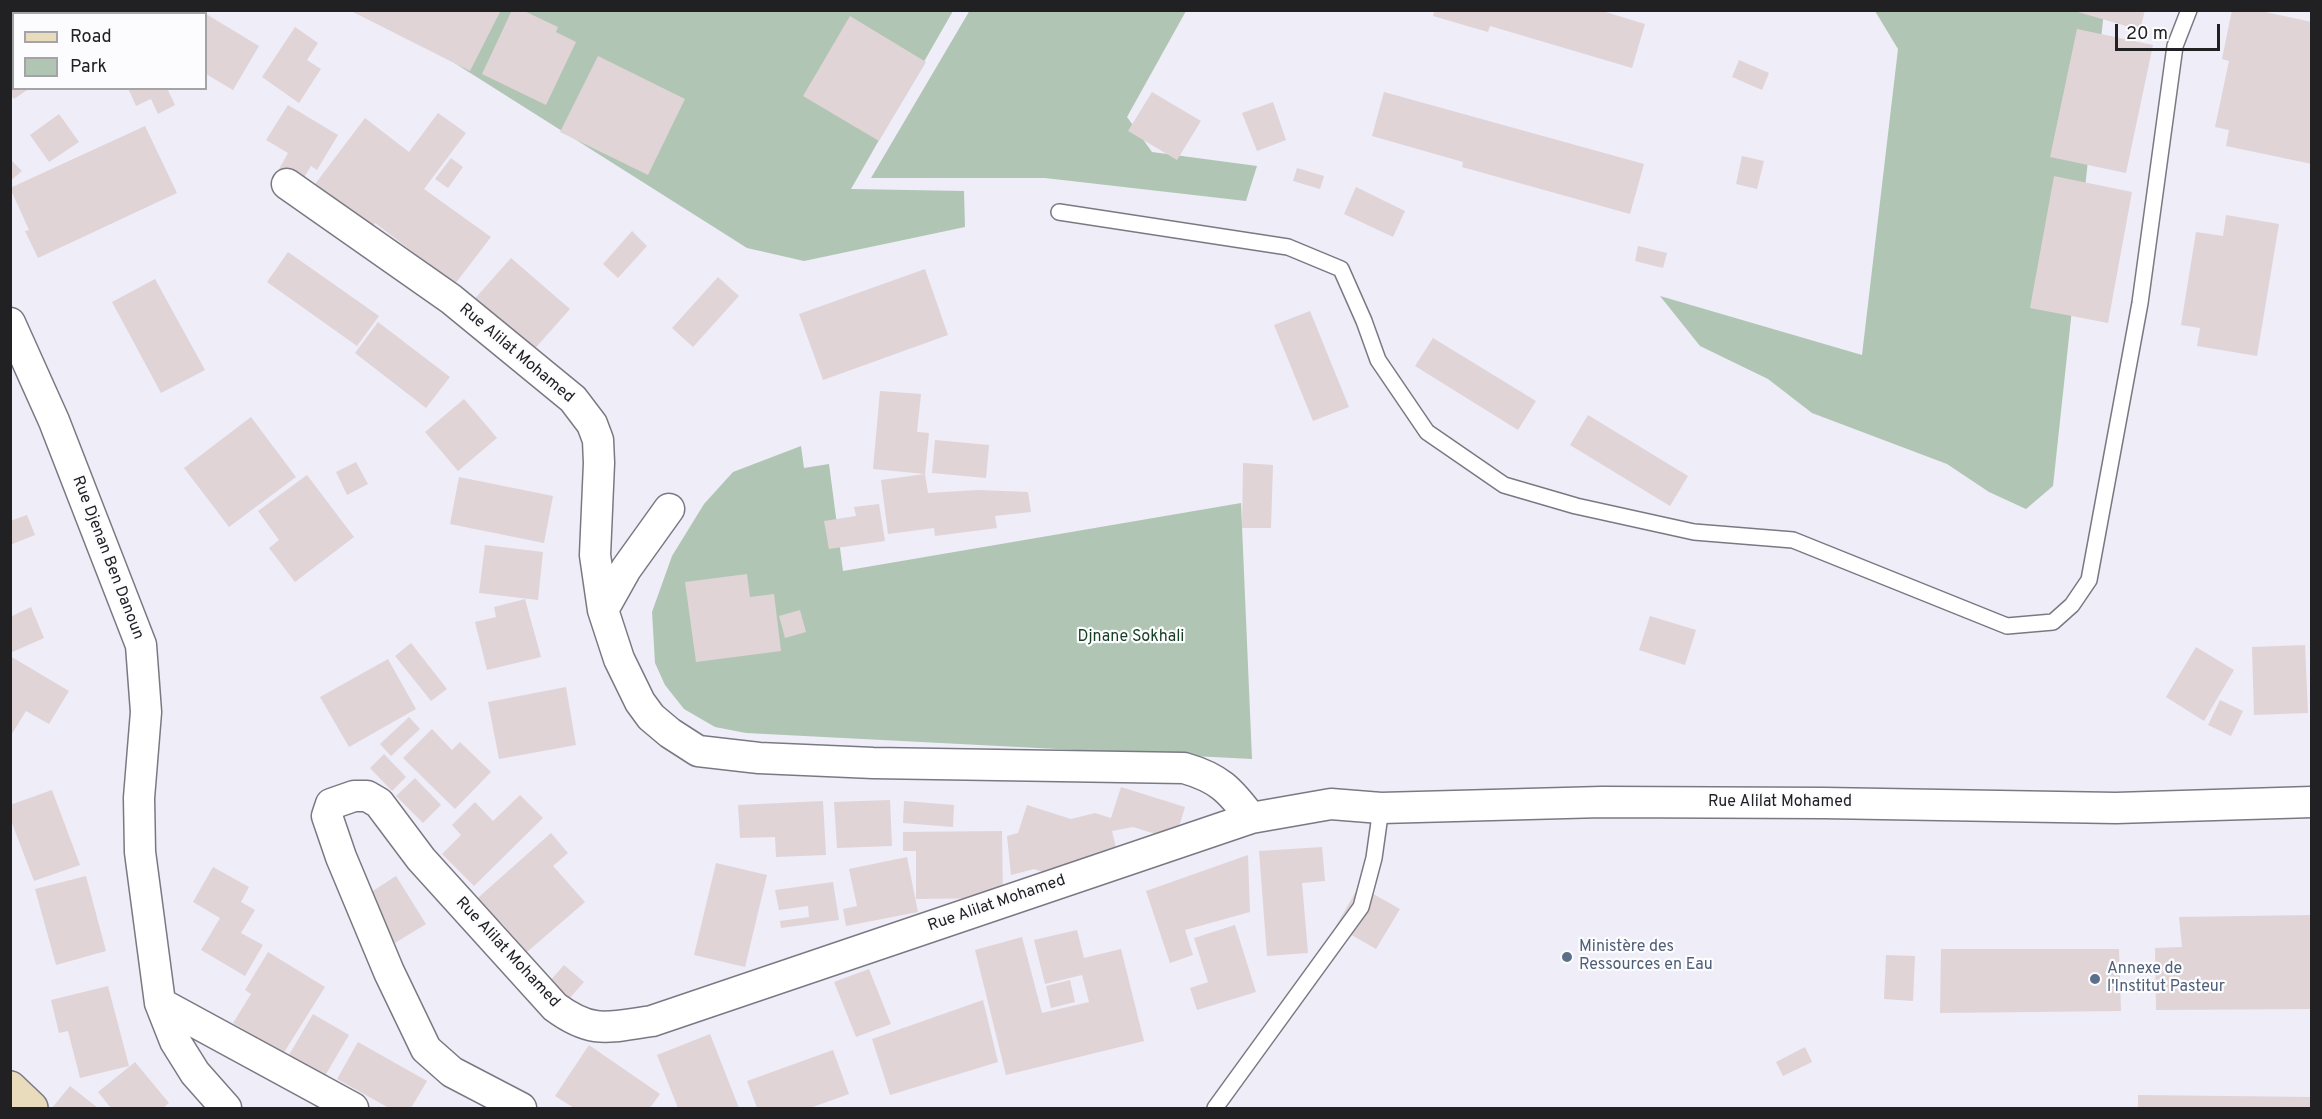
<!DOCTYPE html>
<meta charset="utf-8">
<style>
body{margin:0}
#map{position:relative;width:2322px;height:1119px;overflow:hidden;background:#eeedf8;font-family:Overpass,sans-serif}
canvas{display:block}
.frame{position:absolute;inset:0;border:12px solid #212124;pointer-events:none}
.legend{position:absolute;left:12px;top:12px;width:195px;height:78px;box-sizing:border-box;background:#fcfcfe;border:2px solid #a4a4a7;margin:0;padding:8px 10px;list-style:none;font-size:18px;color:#212124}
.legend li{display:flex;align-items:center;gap:12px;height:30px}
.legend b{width:30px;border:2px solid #a4a4a7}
.scale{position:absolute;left:2115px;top:24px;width:105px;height:27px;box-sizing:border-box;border:3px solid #212124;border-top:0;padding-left:8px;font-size:18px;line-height:21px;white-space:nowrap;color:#212124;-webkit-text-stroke:4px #fcfcfe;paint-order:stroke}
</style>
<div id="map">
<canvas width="2322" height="1119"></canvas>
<div class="frame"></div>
<ul class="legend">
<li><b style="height:8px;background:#e8dcbc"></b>Road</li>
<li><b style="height:16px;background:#b0c5b4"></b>Park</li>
</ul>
<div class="scale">20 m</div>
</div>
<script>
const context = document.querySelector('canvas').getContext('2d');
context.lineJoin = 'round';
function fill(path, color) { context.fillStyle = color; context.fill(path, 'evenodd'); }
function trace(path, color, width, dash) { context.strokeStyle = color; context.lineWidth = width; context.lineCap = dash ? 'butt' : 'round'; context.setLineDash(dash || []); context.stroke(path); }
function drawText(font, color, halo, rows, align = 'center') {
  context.font = font + ' Overpass,sans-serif'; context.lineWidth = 4.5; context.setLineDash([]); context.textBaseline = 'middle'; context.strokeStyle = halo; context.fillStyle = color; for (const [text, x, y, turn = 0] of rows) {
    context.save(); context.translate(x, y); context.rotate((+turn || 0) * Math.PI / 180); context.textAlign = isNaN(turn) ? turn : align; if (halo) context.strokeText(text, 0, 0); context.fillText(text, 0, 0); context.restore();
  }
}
fill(new Path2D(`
 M970,10L1186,11L1127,117L1152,152L1257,166L1246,201L1045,178H871Z
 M353,11H953L851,189L964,191L965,227L804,261L747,248L445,57Z
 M1875,11H2104L2053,486L2026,509L1989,492L1947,464L1812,413L1768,379L1700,346L1660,296L1862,355L1898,49Z
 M801,446L804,468L829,464L843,571L1241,503L1252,759L746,733L715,727L684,709L665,685L655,663L652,612L672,556L704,504L733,472Z`), '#b0c5b4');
fill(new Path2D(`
 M10,10H64L66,14H14V88H30L14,99L10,95Z
 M349,10H501L470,71Z
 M512,10H522L558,27L556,32L576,42L546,105L482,74Z
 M1435,10H1599L1645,24L1632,68L1490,26L1488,32L1433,16Z
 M2071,10H2145L2140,30Z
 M2232,10H2256L2312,22V164L2226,146L2229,130L2215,127L2229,61L2222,59Z
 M206,14L259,46L233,90L206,74Z
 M850,16L926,62L879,141L803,96Z
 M295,27L318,43L307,60L321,69L299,103L262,77Z
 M2077,29L2153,45L2126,173L2050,157Z
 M598,56L685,99L648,175L560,132Z
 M1739,60L1769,73L1762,90L1732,77Z
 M128,88H167L175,105L158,114L151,99L136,106Z
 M1152,92L1201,121L1177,160L1128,131Z
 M1384,92L1644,164L1630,214L1462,167L1463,162L1372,136Z
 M1273,102L1286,140L1257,151L1242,113Z
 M288,105L338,135L317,170L311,166L300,184L278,171L288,153L266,140Z
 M438,113L466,133L424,189L491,237L455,284L375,223L366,235L309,192L365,118L409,152Z
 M59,114L79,142L49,162L30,135Z
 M145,126L177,193L38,258L25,231L29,230L10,188Z
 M1742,156L1764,161L1757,189L1736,184Z
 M451,158L463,167L448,188L435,179Z
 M10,159L22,171L10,181Z
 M1297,168L1324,176L1320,189L1293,181Z
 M2054,176L2132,192L2108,323L2030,308Z
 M1356,187L1405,211L1393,237L1344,214Z
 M2226,215L2279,224L2257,356L2197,346L2200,328L2181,325L2196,232L2223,236Z
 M632,231L647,246L618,278L603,264Z
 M1638,246L1667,253L1663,268L1635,261Z
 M288,252L379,316L357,346L267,282Z
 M511,258L570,309L530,354L471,303Z
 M925,269L948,335L823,380L799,314Z
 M718,277L739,296L693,347L672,328Z
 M155,279L205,370L161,393L112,302Z
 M1310,311L1349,407L1313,421L1274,325Z
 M378,322L450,377L426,408L355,353Z
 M1433,338L1536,401L1518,430L1415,366Z
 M880,391L921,394L917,432L929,433L925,474L873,469Z
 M464,399L497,438L458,471L425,432Z
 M1588,415L1688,476L1670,506L1570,445Z
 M251,417L296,477L229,527L184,468Z
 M935,440L989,445L986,478L932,473Z
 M356,462L368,484L347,495L336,472Z
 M1243,463L1273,465L1271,528H1242Z
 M925,474L928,493L978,490L1028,492L1031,512L995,516L997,528L935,536L934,528L888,534L881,480Z
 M307,475L354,537L295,582L269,548L279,540L258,511Z
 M459,477L553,496L544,543L450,524Z
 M879,504L885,541L829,549L824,521L856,516L854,507Z
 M27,515L35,535L10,545V521Z
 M485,545L543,552L538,600L479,593Z
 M747,574L750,597L774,594L781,651L696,662L685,582Z
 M525,599L541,657L487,670L475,622L496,617L494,607Z
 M31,607L44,638L10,653V617Z
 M800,610L806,632L785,638L779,616Z
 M1650,616L1696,630L1685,665L1639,650Z
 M411,643L447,689L431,701L395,656Z
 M2305,645L2308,713L2254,715L2252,647Z
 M2196,647L2234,670L2204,721L2166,697Z
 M10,656L69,691L49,724L26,711L10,737Z
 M388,659L416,709L349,747L320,697Z
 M566,687L576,745L499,759L488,702Z
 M2220,700L2243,711L2231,736L2208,725Z
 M409,717L420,729L391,756L380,744Z
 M432,729L452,750L460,742L491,772L455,809L403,758Z
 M384,754L406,777L392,791L370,768Z
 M415,778L441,805L423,823L396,796Z
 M1121,787L1185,807L1175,840L1133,827L1112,831L1118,856L1046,873L1034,869L1011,875L1007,836L1018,833L1027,805L1071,819L1095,813L1111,818Z
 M52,790L80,865L34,881L10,818V805Z
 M520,795L543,818L474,886L442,854L461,835L452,825L475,802L493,821Z
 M890,800L892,846L837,848L834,802Z
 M823,801L826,855L776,857L775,837L740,838L738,805Z
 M904,801L954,805L953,827L903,823Z
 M1002,831L1003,898L916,899V851H903V832Z
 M551,833L568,853L553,866L585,902L527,952L501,922L493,929L471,904Z
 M1322,847L1325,881L1302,883L1308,953L1267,956L1259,851Z
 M1248,855L1250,912L1185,930L1193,955L1170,963L1146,891Z
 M907,857L918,912L846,926L843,909L857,906L849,869Z
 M716,863L767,875L745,967L694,955Z
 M213,867L249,887L241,902L255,910L241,933L263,945L245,976L201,950L220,918L193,902Z
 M86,876L106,951L56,965L35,889Z
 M396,876L426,924L395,943L365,896Z
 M833,882L839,920L781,928L780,921L809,917L808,906L779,910L775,890Z
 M1359,886L1400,909L1376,949L1336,926Z
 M2312,915V1009L2156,1010L2155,948L2182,947L2179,917Z
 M1235,925L1256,992L1197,1010L1190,988L1208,982L1194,938Z
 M1077,930L1084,958L1121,949L1144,1041L1006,1075L975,950L1022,937L1042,1013L1089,1002L1082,975L1045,984L1034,940Z
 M1941,949H2119L2121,1011L1940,1013Z
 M268,952L325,987L283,1054L233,1023L251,994L245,990Z
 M1886,955L1915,956L1913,1001L1884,999Z
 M564,965L584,982L561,1008L541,991Z
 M869,969L891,1024L856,1037L834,982Z
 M1070,980L1075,1002L1051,1008L1046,986Z
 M108,986L129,1066L80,1078L68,1031L59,1033L51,1000Z
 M983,1000L998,1062L890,1095L872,1039Z
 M313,1014L349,1035L319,1086L283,1065Z
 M710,1034L739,1108H678L657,1055Z
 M358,1042L427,1081L411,1108H389L337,1079Z
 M589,1045L660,1094L650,1108H574L555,1096Z
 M1805,1047L1812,1062L1783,1076L1776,1062Z
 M833,1050L849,1094L810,1108H757L747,1081Z
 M135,1062L169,1103L163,1108H111L98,1092Z
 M70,1086L98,1108H52Z
 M2138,1095L2312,1097V1108H2138Z`), '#e0d4d7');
const service = new Path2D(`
 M1059,212L1288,247L1341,269L1364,321L1378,360L1427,432L1504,485L1576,506L1694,532L1793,540L2007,626L2053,622L2072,605L2089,580L2140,303L2175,46L2189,10
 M1215,1108L1361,907L1374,858L1381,808`);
const minor = new Path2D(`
 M287,184L451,299L573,399L592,424L598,440L599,463L595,555L603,610L619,659L640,702L651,717L670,733L698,751L759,758L873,763L1184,768C1219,778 1230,790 1251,818
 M10,323L54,421L141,645L146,712L139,798L140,852L160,1003L175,1041L195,1073L226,1108
 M603,610L626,569L669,509
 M160,1003L353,1108
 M521,1108L452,1072L426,1049L389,972L341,857L327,816L331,804L354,796H367L379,803L421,859L555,1007C593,1035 609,1027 652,1021L1251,818L1331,804L1381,808L1602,802L1824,803L2116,808L2312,802`);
const secondary = new Path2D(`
 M10,1088L31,1108`);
trace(service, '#7a7983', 18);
trace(minor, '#7a7983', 33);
trace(secondary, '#7a7983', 36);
trace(service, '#fff', 15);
trace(minor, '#fff', 30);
trace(secondary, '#e8dcbc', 33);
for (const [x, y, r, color] of [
 [1567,957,6,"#5c6f8a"],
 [2095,979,6,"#5c6f8a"]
]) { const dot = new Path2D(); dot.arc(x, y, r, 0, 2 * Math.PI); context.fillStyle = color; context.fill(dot); trace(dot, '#fcfcfe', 2); }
drawText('16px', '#212124', '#fcfcfe', [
 ["Rue Alilat Mohamed",516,354,40],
 ["Rue Djenan Ben Danoun",107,558,69],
 ["Rue Alilat Mohamed",1780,803],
 ["Rue Alilat Mohamed",997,904,-19],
 ["Rue Alilat Mohamed",507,953,47]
]);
drawText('16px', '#143e21', '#fcfcfe', [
 ["Djnane Sokhali",1131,638]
]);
drawText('16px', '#4e5e75', '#fcfcfe', [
 ["Ministère des",1579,948],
 ["Ressources en Eau",1579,966],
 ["Annexe de",2107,970],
 ["l'Institut Pasteur",2107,988]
], 'left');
</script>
